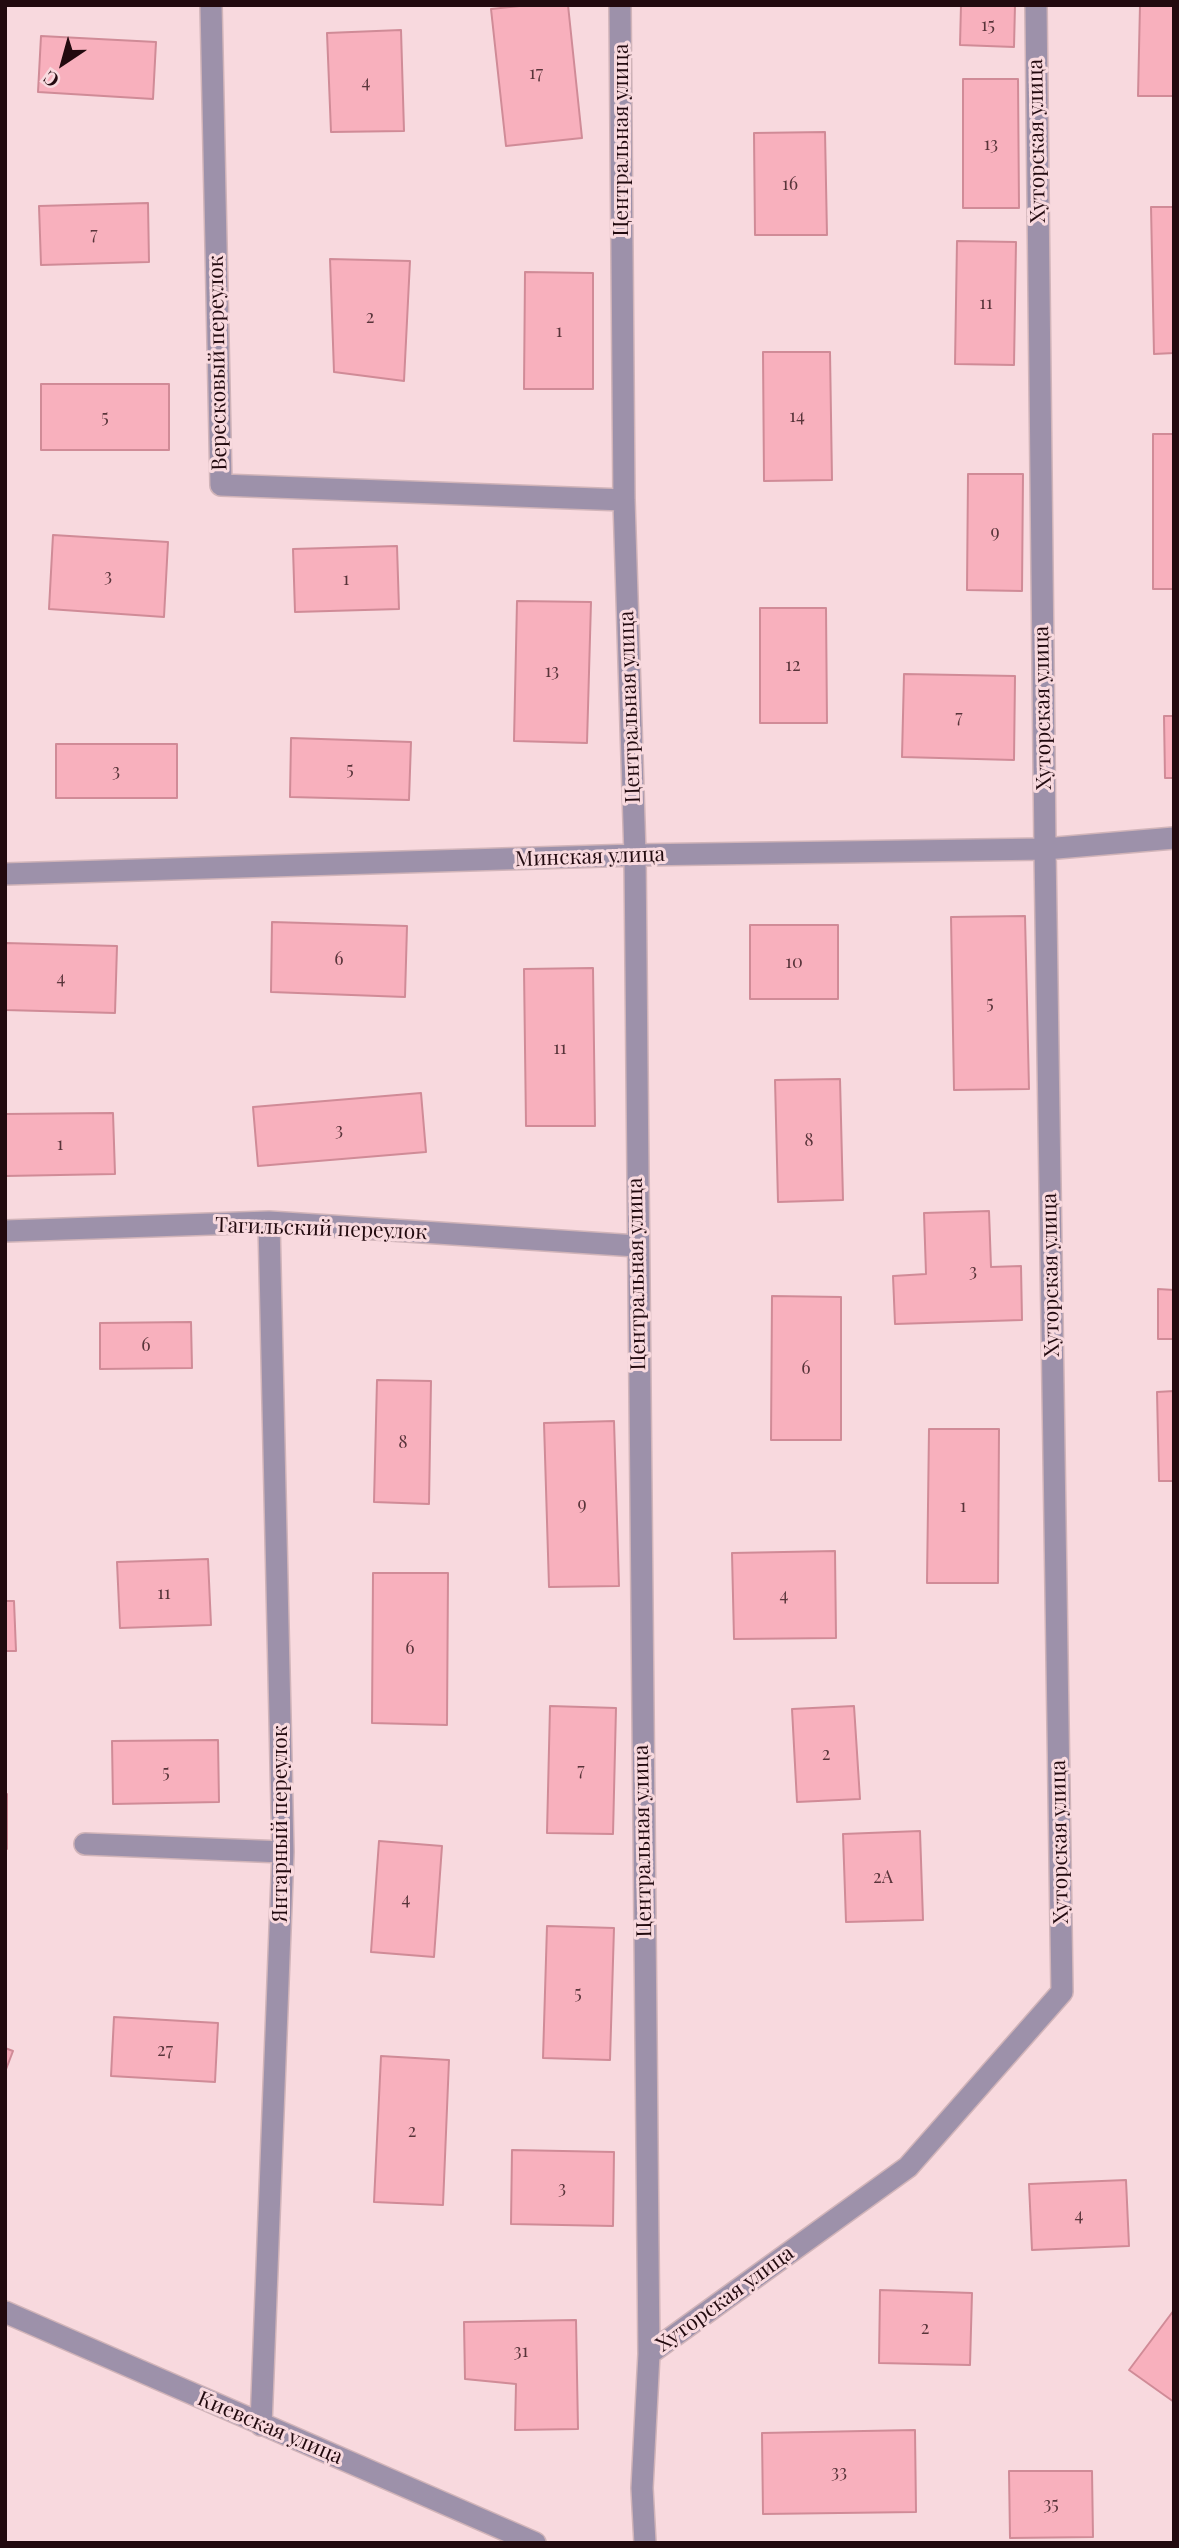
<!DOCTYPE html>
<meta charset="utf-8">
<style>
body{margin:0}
#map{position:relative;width:1179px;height:2548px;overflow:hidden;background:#f8d9de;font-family:"Playfair Display",serif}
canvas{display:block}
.frame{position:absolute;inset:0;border:7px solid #220a0f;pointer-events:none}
.north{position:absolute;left:28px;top:28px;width:70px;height:70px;-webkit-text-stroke:5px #f8d9de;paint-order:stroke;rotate:216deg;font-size:19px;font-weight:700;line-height:28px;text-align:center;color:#220a0f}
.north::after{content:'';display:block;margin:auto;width:24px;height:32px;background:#220a0f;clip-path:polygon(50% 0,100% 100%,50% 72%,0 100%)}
</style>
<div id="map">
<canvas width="1179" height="2548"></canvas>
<div class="frame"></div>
<div class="north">С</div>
</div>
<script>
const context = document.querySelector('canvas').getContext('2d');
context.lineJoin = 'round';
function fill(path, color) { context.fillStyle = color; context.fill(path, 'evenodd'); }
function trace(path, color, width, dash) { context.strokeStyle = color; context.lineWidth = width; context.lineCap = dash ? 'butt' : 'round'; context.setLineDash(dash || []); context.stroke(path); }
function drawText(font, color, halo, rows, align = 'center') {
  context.font = font + ' "Playfair Display",serif'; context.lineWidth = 6; context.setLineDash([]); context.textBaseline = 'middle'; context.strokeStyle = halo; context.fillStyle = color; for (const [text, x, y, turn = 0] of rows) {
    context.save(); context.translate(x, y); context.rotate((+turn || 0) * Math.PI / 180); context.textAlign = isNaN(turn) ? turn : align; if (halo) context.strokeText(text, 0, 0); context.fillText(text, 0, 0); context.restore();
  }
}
const building = new Path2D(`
 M529,5H568L582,138L506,146L491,9Z
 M961,5H1015L1014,47L960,45Z
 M1140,5H1174V96H1138Z
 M401,30L404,131L331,132L327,33Z
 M41,36L156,42L153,99L38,92Z
 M963,79H1018L1019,208H963Z
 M825,132L827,235H755L754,133Z
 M148,203L149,262L41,265L39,206Z
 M1151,207H1174V353L1154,354Z
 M957,241L1016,242L1014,365L955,364Z
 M330,259L410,261L404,381L334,372Z
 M525,272L593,273V389H524Z
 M763,352H830L832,480L764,481Z
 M41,384H169V450H41Z
 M1153,434H1174V589H1153Z
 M968,474H1023L1022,591L967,590Z
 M53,535L168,542L164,617L49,609Z
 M397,546L399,609L295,612L293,549Z
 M517,601L591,602L587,743L514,741Z
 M760,608H826L827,723H760Z
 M904,674L1015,676L1014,760L902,757Z
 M1164,716H1174V778H1165Z
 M291,738L411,742L409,800L290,797Z
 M56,744H177V798H56Z
 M1025,916L1029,1089L954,1090L951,917Z
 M272,922L407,926L405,997L271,992Z
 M750,925H838V999H750Z
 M5,943L117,946L115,1013L5,1010Z
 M593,968L595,1126H526L524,969Z
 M840,1079L843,1200L778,1202L775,1080Z
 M421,1093L426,1152L258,1166L253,1107Z
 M113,1113L115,1174L5,1176V1114Z
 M989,1211L991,1267L1021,1266L1022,1320L895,1324L893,1276L926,1274L924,1213Z
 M1158,1289L1174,1290V1339H1158Z
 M772,1296L841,1297V1440H771Z
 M191,1322L192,1368L100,1369V1323Z
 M377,1380L431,1381L429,1504L374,1502Z
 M1174,1391V1481H1159L1157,1392Z
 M614,1421L619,1586L549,1587L544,1423Z
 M929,1429H999L998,1583H927Z
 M835,1551L836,1638L734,1639L732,1553Z
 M208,1559L211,1625L120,1628L117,1562Z
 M373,1573H448L447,1725L372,1723Z
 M5,1601H14L16,1651H5Z
 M550,1706L616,1708L613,1834L547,1833Z
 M854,1706L860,1799L797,1802L792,1709Z
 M218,1740L219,1802L113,1804L112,1741Z
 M5,1794H7V1849H5Z
 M920,1831L923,1920L846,1922L843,1834Z
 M379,1841L442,1846L434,1957L371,1952Z
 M547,1926L614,1928L610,2060L543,2058Z
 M114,2017L218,2023L215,2082L111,2076Z
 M5,2048L13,2051L5,2072Z
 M381,2056L449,2060L443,2205L374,2202Z
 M512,2150L614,2152L613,2226L511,2224Z
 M1126,2180L1129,2246L1032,2250L1029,2184Z
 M880,2290L972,2293L970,2365L879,2363Z
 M1174,2310V2402L1129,2370Z
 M576,2320L578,2429L515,2430L516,2384L465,2379L464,2322Z
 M915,2430L916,2512L763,2514L762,2433Z
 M1009,2471H1092L1093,2537L1010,2538Z`);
fill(building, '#f8b0bd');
trace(building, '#d08b97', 2);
const minor = new Path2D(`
 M211,5L221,485L624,500
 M620,5L624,500L635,855L649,2354L642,2488L645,2543
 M5,874L635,855L1045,849L1174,838
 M5,1231L269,1222L637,1246
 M85,1844L283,1852
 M5,2312L535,2543
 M649,2354L908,2167L1062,1992L1045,849L1036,5
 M261,2425L283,1852L269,1222`);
trace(minor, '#d1b4b9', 24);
trace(minor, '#9d91aa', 21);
drawText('18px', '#58343a', null, [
 ["15",988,25],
 ["17",536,73],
 ["4",366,82],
 ["13",991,144],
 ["16",790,184],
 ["7",94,234],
 ["11",986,303],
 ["2",370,317],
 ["1",559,331],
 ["14",797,416],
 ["5",105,417],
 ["9",995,532],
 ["3",108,576],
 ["1",346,579],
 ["12",793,665],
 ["13",552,671],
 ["7",959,717],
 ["5",350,769],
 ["3",116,771],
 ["6",339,959],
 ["10",794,962],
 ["4",61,978],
 ["5",990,1003],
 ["11",560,1048],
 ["3",339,1130],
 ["8",809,1140],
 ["1",60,1144],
 ["3",973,1271],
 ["6",146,1345],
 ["6",806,1368],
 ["8",403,1442],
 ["9",582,1504],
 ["1",963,1506],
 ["11",164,1593],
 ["4",784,1595],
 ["6",410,1648],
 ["2",826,1754],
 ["7",581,1770],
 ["5",166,1772],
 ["2А",883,1877],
 ["4",406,1899],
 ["5",578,1993],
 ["27",165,2050],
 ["2",412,2131],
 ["3",562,2188],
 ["4",1079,2215],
 ["2",925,2328],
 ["31",521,2351],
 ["33",839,2472],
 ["35",1051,2504]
]);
drawText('21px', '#220a0f', '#f8d9de', [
 ["Центральная улица",621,140,-90],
 ["Хуторская улица",1037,141,-91],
 ["Вересковый переулок",218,363,-91],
 ["Центральная улица",630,707,-92],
 ["Хуторская улица",1043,708,-91],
 ["Минская улица",590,857,-2],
 ["Тагильский переулок",321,1229,2],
 ["Центральная улица",637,1274,-91],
 ["Хуторская улица",1051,1275,-91],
 ["Янтарный переулок",280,1824,-90],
 ["Центральная улица",643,1841,-91],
 ["Хуторская улица",1060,1842,-91],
 ["Хуторская улица",725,2299,-36],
 ["Киевская улица",270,2428,23]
]);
</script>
